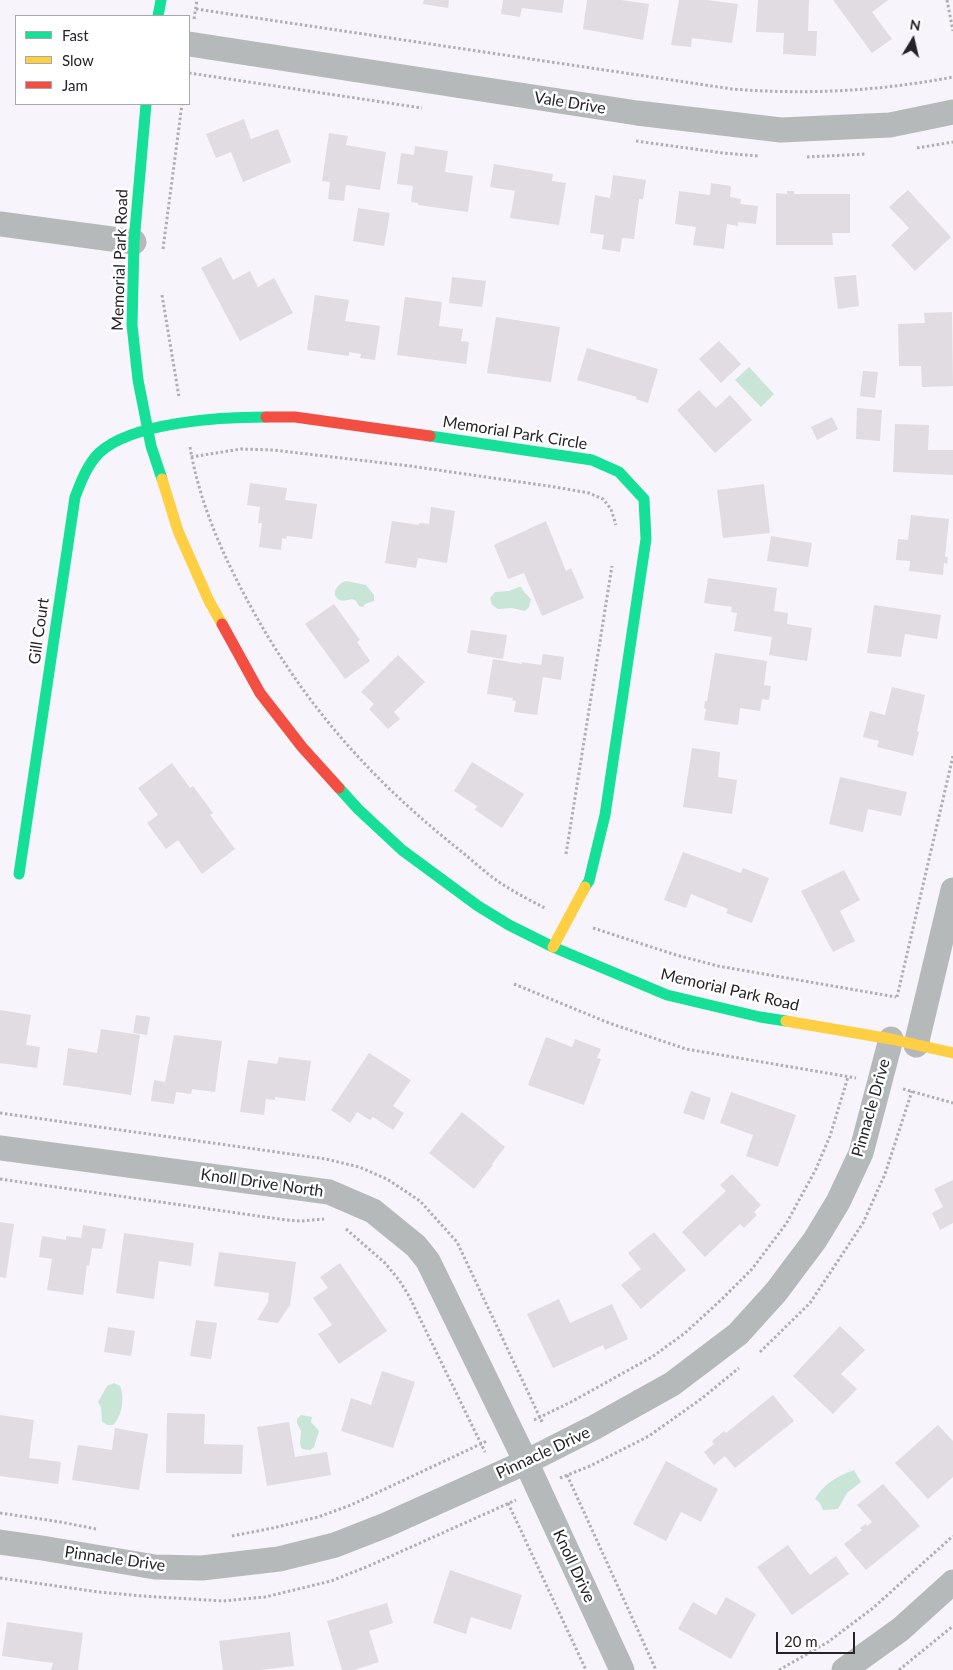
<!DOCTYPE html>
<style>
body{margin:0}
#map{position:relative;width:953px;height:1670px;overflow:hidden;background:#f8f4fb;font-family:Lato,sans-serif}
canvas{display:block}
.legend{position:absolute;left:15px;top:15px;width:175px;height:90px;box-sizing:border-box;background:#fff;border:1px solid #a8a7a9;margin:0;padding:6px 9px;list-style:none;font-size:15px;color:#252327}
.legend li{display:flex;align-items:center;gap:10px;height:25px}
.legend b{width:25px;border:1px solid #a8a7a9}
.north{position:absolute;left:888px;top:15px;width:50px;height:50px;-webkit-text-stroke:4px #fff;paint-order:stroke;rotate:9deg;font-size:14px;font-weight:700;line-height:20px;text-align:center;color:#252327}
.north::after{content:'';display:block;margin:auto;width:18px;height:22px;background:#252327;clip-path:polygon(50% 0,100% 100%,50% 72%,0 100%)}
.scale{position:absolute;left:776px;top:1632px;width:79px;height:22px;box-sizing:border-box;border:2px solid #252327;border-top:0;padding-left:6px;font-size:15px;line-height:18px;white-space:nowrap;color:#252327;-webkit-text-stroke:4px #fff;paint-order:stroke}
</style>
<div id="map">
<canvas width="953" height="1670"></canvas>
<ul class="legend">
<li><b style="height:6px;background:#16e098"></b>Fast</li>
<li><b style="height:6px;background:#ffcf43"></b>Slow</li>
<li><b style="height:6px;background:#f24e42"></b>Jam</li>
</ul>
<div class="north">N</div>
<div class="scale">20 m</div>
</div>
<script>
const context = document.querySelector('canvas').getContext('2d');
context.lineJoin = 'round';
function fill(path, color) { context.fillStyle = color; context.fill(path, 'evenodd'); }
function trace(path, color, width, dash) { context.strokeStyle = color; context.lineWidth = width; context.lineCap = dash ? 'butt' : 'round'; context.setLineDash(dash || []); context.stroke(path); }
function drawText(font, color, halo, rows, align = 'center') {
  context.font = font + ' Lato,sans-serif'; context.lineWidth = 5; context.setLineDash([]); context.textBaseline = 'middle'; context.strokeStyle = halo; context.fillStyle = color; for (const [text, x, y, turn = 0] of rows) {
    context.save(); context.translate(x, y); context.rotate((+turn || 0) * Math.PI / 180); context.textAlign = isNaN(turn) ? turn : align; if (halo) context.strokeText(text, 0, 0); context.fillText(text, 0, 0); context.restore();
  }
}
fill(new Path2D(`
 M749,367L774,394L761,407L735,380Z
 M346,581L366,585L374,595V601L365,604L363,607L359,606C353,592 346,605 338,599C330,592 339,583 346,581Z
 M519,587H521L525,593L531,599L529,607L525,611L512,608L498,609L492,605L490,598L495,592L509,591Z
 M114,1383L120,1386C125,1397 122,1417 113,1425H107L102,1421L101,1407L98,1402L107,1386Z
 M301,1415L312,1417L311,1422L319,1431L314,1447L310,1450L302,1449L300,1444L301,1431L297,1423V1419Z
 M854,1470L861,1482L847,1493L838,1509L823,1510L820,1503L815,1499C823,1484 838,1476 854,1470Z`), '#c8e5d7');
fill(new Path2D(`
 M424,0H449L448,8L423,4Z
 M503,0H564L562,13L522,8L520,17L501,14Z
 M587,0H621L649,4L643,40L583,29Z
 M679,0H707L738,4L732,43L692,38L691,47L671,45Z
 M758,0H809L808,31H817L816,56L783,54L784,33L756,32Z
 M833,0H888L872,12L892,39L872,53Z
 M244,119L251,139L278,129L291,162L243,182L231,152L216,158L206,134Z
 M329,133L348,136L346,145L386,152L380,190L346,185L344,201L328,199L330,182L322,181Z
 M415,146L448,151L445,172L473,176L468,212L418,205V203L411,202L413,186L397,184L401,153L414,155Z
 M494,164L553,174L552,181L566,183L559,225L510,218L515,191L490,187Z
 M613,175L646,180L643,199H639L634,239L622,238L620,252L602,249L604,235L590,233L595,195L610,198Z
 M711,183L731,186L730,197L741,199L740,204L758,206L756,224L738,222V226L727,224L724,249L693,245L696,227L675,224L679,191L710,195Z
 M908,190L951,237L915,271L891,245L909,228L889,207Z
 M787,191H794V194H850V233H832L833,245H776V193L787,194Z
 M358,208L390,213L384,246L353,241Z
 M221,257L233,280L250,271L258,287L274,278L293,313L240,341L201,268Z
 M856,275L859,306L838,309L834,277Z
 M452,277L486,281L482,307L449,303Z
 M315,295L349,300L345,321L380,326L375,360L360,358L361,354L349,352V356L307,350Z
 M405,297L442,302L439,326L463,329L461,341L469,342L466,364L397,355Z
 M952,312L953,386L922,387L921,366H899L898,324L925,323L924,313Z
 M496,317L560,327L551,382L487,373Z
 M719,341L741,364L721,383L699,359Z
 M587,348L658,369L648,403L636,399L637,397L577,380Z
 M863,371L878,372L875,398L860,396Z
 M699,390L716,408L730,395L752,420L715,453L677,410Z
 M857,408L882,410L880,441L856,439Z
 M832,417L838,429L817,440L811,427Z
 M895,424L929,425L928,450H953V475L893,472Z
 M250,483L287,488L285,500L317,504L312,539L287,536L286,539L282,538L281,550L259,547L262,523H258L260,507L247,505Z
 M764,484L770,533L723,538L717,490Z
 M431,507L455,511L447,563L418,558L416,568L385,563L392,521L419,525V523L429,524Z
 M911,515L949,519L945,557H948L947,564L944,563L943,575L909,571L910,561L896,560L898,539L908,540Z
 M546,521L566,571L571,568L584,598L542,616L524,573L508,579L494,545Z
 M771,536L812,543L808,567L767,561Z
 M708,578L777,588L774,611L788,613L787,624L812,628L807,661L769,655L772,637L734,631L737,613L731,612L732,607L704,603Z
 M334,604L360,640L357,642L370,661L345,679L305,624Z
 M874,605L941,615L937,639L905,634L901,657L867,653Z
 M471,630L507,635L503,659L467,653Z
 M715,653L767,661L764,685L771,686L769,700L762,699L760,711L740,708L738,725L704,720L706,709L704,708L705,701H707Z
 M543,654L564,657L561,680L543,677L537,715L514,712L516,701L512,700L513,698L487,694L493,659L522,664V662L541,665Z
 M398,655L425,682L394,712L400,719L388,729L369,709L374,704L361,692Z
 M892,687L925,695L917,731L919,732L913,756L877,747L879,741L863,737L870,711L885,715Z
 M692,748L720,752L718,777L737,780L732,814L683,807Z
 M472,762L524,794L502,828L475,810L477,806L454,791Z
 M172,763L190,788L193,786L213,813L210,815L235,849L202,874L178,840L166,849L147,823L158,815L138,788Z
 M840,777L907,792L901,816L868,809L863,832L829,824Z
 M683,852L741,873L743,868L769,878L752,923L726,913L728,909L691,894L686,908L664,900Z
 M844,870L860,900L840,911L855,941L833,952L801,891Z
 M0,1010L31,1015L26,1045L40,1047L37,1068L0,1063Z
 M136,1015L150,1017L147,1035L133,1033Z
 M101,1029L140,1035L131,1095L63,1085L68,1048L97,1053Z
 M174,1035L222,1041L215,1092L192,1089L191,1094L176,1092L174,1104L151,1101L154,1080L165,1082Z
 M546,1037L572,1047L575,1039L601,1049L597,1058L601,1059L584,1105L528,1085Z
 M369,1053L411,1080L393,1106L404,1113L393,1130L373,1117L370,1120L357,1112L350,1123L331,1110Z
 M279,1057L311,1061L305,1101L275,1097V1100L266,1099L264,1115L240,1112L248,1060L277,1064Z
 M691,1091L711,1098L704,1120L683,1113Z
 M731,1092L796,1115L778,1167L746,1156L753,1135L720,1123Z
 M462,1112L505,1147L492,1164L493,1165L474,1189L429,1153Z
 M732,1174L761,1205L754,1212L757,1215L744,1228L740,1224L705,1257L682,1232L726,1191L720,1185Z
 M953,1180V1223L940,1230L932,1213L943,1207L934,1189Z
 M0,1222L14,1224L6,1278L0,1277Z
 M83,1225L106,1229L102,1249L92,1248L89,1266L87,1265L83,1295L47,1290L52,1259L39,1257L42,1236L66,1240V1236L81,1238Z
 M654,1232L686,1270L641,1309L621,1285L641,1269L628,1253Z
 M124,1233L194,1243L191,1266L159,1261L154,1299L116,1293Z
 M219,1252L296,1262L290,1305L278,1323L257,1320L268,1302L269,1293L214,1286Z
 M340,1263L387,1331L339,1364L318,1334L332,1325L313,1298L328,1288L320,1277Z
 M559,1299L570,1323L612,1304L628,1339L605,1350L603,1345L553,1368L527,1314Z
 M196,1320L217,1323L211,1359L190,1356Z
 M840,1326L865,1350L841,1374L857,1389L833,1414L793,1376Z
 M108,1327L135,1331L131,1356L104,1352Z
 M382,1371L415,1382L393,1448L341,1431L351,1398L371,1405Z
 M773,1395L794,1421L735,1468L725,1456L714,1465L704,1452L714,1444L712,1441L724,1431L726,1433Z
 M167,1413L205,1414L204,1444L243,1445L242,1474L166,1473Z
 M0,1415L34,1420L29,1458L61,1462L58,1484L0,1476Z
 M289,1422L295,1457L327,1452L331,1475L267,1486L257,1427Z
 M938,1425L953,1441V1477L928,1499L895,1463Z
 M115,1428L148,1434L139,1490L72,1480L78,1445L112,1450Z
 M666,1461L718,1489L701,1522L681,1512L666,1541L633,1524Z
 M883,1484L920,1526L866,1570L844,1544L862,1530L860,1528L866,1524L867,1526L872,1522L857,1505Z
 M788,1545L810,1575L836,1556L849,1574L792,1615L757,1567Z
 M450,1570L522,1595L511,1630L471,1617L466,1634L433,1623Z
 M726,1597L756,1614L731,1659L678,1629L693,1602L716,1615Z
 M387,1603L393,1623L369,1631L379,1662L354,1670H342L327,1621Z
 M7,1622L83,1633L78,1670H51L53,1663L2,1656Z
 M290,1632L294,1666L260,1670H223L219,1641Z`), '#e0dce1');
trace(new Path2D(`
 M947,0L953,31
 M196,9L732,89C806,95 880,91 953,77
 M194,19L197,0
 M189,73L422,108
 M636,141L723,153L758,156
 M917,148L953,142
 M807,157L866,154
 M163,249L182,104
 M162,295L179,397
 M190,447C199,500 220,549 245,596C298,696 364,773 452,844C469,857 485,873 502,884C516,893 531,901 545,908
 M191,457L241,449L273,450L410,466L555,487L589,493L603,499L611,509L616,525
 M566,854L612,566
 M593,928L676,955L718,966L896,997
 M514,984L609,1023L686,1049L856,1078
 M897,997L953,756
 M903,1089L953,1103
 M0,1113L326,1159L359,1167L387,1179L420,1201L457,1242L543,1424
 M0,1179L286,1220L301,1221L324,1219
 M346,1229L385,1263L399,1280L409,1296L485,1452
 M760,1352L810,1303L863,1223L885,1174L912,1091
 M534,1420L571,1402L652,1357L685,1333L722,1299L752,1269L786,1224L816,1169L830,1136L848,1077
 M567,1475L656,1670
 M560,1478L590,1466L649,1436L701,1399L739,1368
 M508,1503L586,1670
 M0,1513L61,1522L96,1529
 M232,1536L273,1528L318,1517L351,1505L487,1441
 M0,1578L99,1592L142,1596L223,1601L265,1597L331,1581L371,1565L516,1500
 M779,1670L828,1642L873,1608L953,1536
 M899,1670L953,1626`), '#afb0b1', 3, [2.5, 2.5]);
trace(new Path2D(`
 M189,44L637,113L781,130L890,125L953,112
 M0,224L134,242
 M916,1045L953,890
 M0,1148L329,1192L373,1211L416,1246L428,1261L526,1462L622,1670
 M0,1542L42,1548L155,1567L202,1568L279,1559L335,1545L386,1525L526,1462L595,1427L672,1384L738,1334L776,1292L815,1240L838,1202L861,1153L891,1039
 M844,1670L901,1629L953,1582`), '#b6b9b9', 25);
trace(new Path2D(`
 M158,16L161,0
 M146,104L134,242L132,325L138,380L151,446L162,479
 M430,436L592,460L619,472L644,499L646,539L605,815L589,881L585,887
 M339,788L358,809L402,850L478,906L509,925L553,947L667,995L760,1017L786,1021
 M19,874L75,497C81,482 87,465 99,453C132,422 221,417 266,417`), '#16e098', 11);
trace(new Path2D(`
 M162,479L178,531L209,601L222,624
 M553,947L585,887
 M786,1021L891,1039L953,1053`), '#ffcf43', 11);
trace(new Path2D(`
 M266,417H295L430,436
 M222,624L260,693L302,747L339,788`), '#f24e42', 11);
drawText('16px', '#252327', '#fff', [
 ["Vale Drive",570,103,9],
 ["Memorial Park Road",120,260,-88],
 ["Memorial Park Circle",515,433,9],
 ["Gill Court",39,631,-82],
 ["Memorial Park Road",730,990,13],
 ["Pinnacle Drive",871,1108,-74],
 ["Knoll Drive North",262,1183,8],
 ["Pinnacle Drive",543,1453,-25],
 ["Pinnacle Drive",115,1559,8],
 ["Knoll Drive",574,1566,65]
]);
</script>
